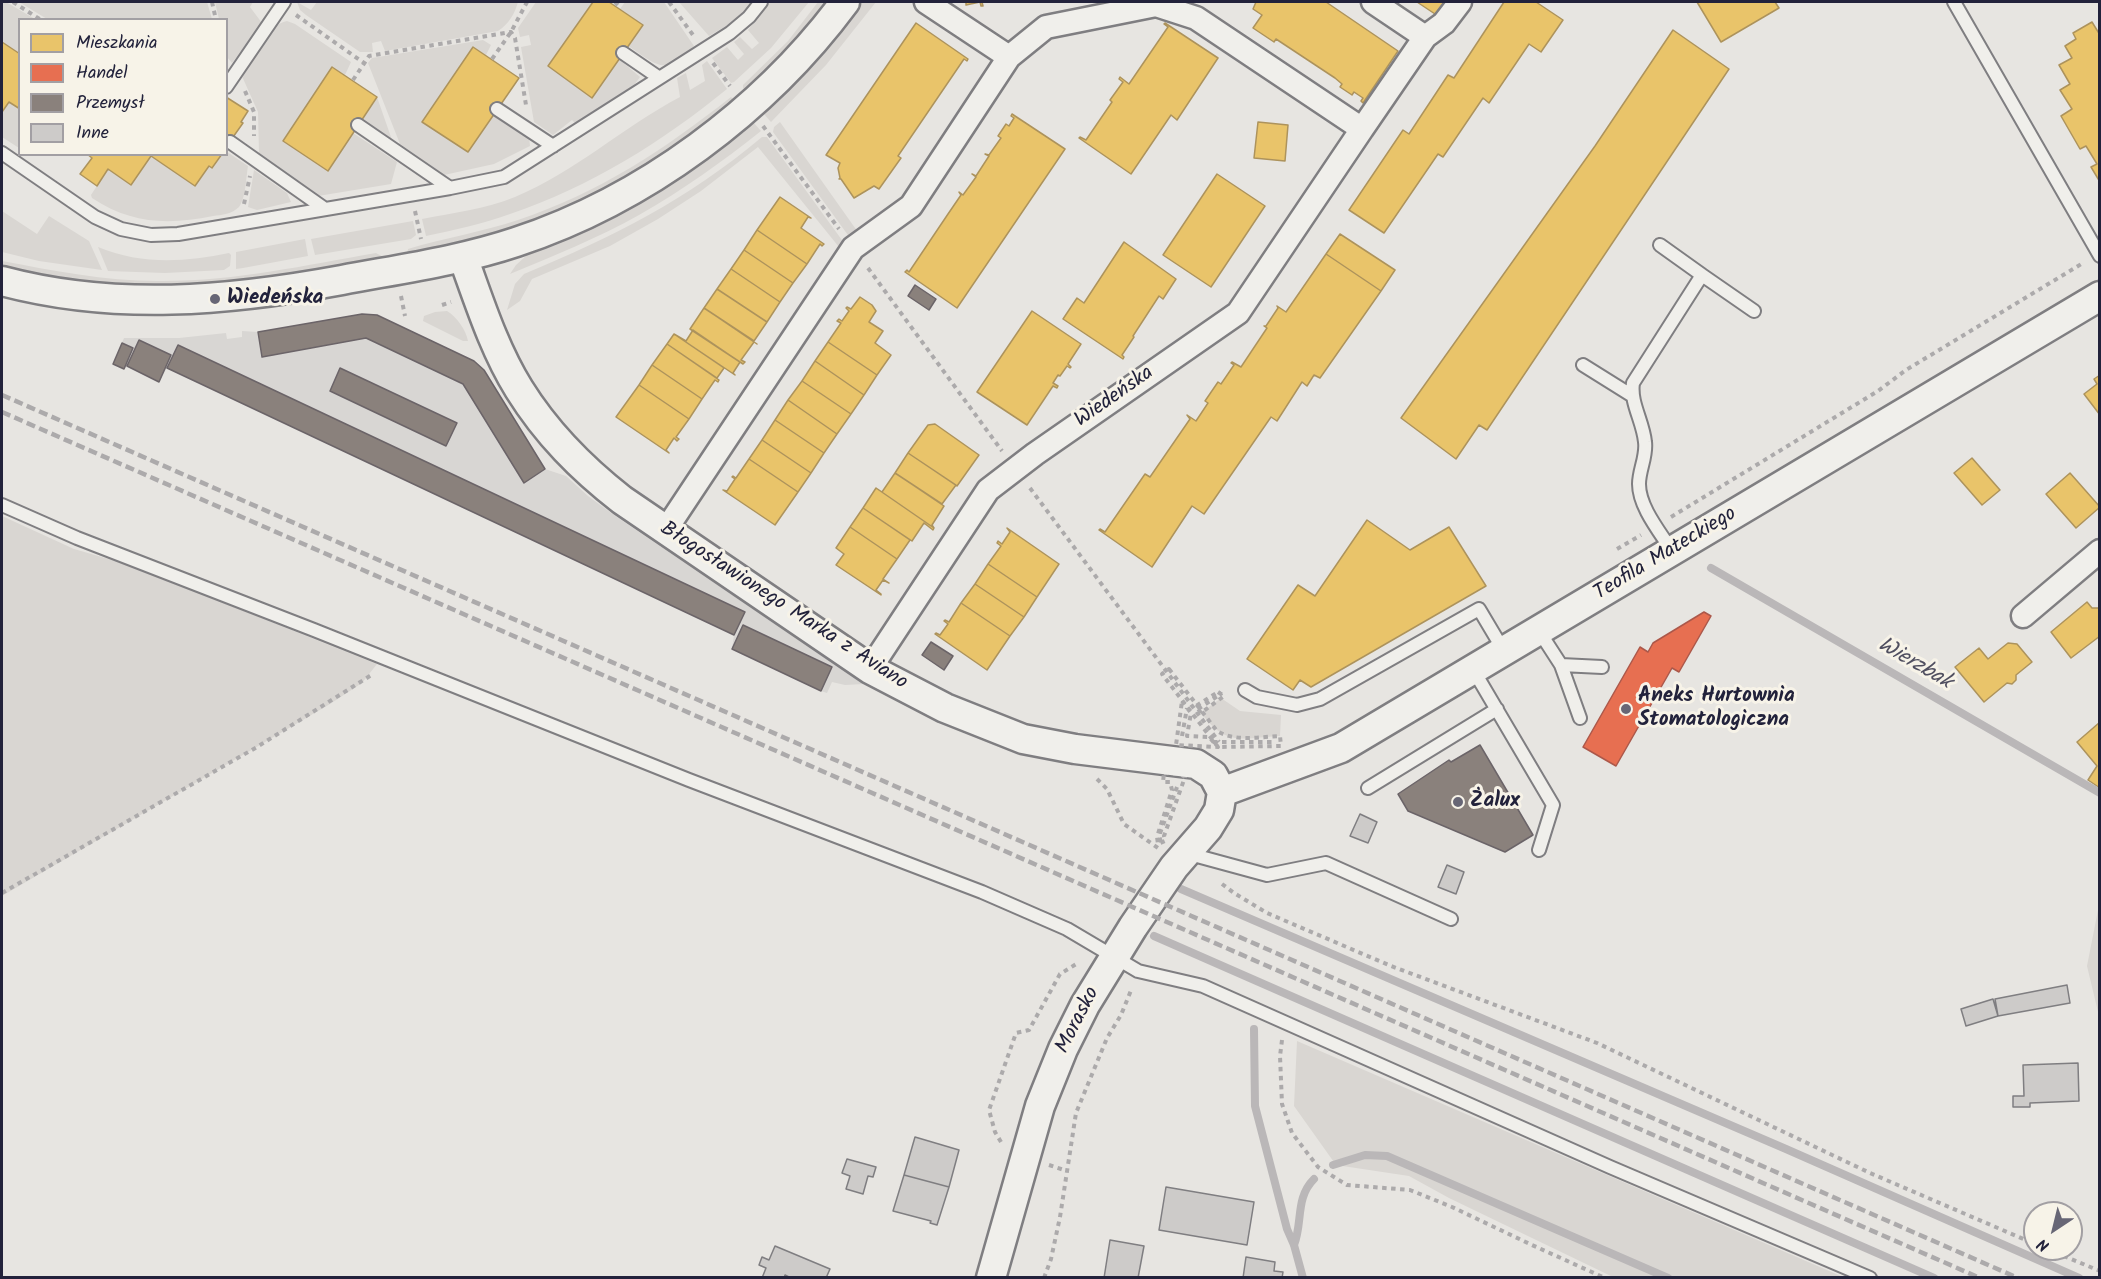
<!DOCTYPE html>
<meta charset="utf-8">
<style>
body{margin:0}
#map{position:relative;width:2101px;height:1279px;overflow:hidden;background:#e7e5e1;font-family:Kalam,sans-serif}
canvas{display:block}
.frame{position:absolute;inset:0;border:3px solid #22223b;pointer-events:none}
.legend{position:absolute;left:18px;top:18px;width:210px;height:138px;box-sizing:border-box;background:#f7f3e8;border:2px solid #a29fa3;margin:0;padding:8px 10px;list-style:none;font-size:18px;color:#22223b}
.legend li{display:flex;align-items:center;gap:12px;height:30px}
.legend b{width:30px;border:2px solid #a29fa3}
.north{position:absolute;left:2023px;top:1201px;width:60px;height:60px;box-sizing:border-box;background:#f7f3e8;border:2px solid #a29fa3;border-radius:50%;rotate:215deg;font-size:16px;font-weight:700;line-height:24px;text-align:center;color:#22223b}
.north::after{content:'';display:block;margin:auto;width:21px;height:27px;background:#676675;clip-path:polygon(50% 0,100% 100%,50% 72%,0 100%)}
</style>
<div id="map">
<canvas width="2101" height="1279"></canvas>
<div class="frame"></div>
<ul class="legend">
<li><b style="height:16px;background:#e9c46a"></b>Mieszkania</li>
<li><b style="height:16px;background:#e76f51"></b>Handel</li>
<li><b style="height:16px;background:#8a817c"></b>Przemysł</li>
<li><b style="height:16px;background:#cdcbc9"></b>Inne</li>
</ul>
<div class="north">N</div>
</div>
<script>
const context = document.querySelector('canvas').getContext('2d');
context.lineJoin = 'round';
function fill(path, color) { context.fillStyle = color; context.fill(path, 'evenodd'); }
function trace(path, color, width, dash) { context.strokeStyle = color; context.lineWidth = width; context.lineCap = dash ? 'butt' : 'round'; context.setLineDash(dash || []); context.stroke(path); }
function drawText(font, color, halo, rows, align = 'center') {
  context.font = font + ' Kalam,sans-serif'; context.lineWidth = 6; context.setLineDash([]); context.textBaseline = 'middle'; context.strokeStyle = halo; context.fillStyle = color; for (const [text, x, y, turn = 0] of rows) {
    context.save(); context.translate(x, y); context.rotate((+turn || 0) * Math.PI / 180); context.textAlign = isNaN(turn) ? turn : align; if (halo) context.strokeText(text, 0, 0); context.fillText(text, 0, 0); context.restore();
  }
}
fill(new Path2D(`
 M362,314L484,371L545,469L566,476L588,496L614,515L864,684L845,685L832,682L827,693L821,691L732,649L734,635L167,368L159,382L127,367L124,369L113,364L124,338H179L226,333L227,339L242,337V331L258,332Z`), '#d8d6d3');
fill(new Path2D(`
 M2,2H6L35,19L20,20L19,54L2,42Z
 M19,2H207L212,19H47Z
 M215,2H253L250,7L262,23L232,63L227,57L226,20L219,19Z
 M297,2L311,10L317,2H518C515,13 509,24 498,31L385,51L381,41L372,43L373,52H360L306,15L300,10Z
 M536,2H593L548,66L592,97L619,59L640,77L629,92L577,125L572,120L553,135L534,122L521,47L531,45L529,35L520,37L518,28Z
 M625,2H664L694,46C664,77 659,66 628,46L643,25L620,9Z
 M679,2H752L736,20L709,36Z
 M770,2H809L771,48L734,82L731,83L712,58L727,47L738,60L744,54L734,42L740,37L752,49L759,43L748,30Z
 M818,2H824L809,27L747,91L743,88V85L788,41Z
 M863,2H876L826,65L771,122L763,113L816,61Z
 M287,21L295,24L351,62L345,75L332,67L283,141L328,171L353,133L397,162L391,184L318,196L259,153L258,112L241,74C252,58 268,24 287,21Z
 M483,40L491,45L486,55L473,47L422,122L468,152L493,115L525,134L529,137L530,146L494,164L444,175L400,144L368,63L372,58Z
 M707,61L727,89C662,142 590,187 510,214C483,224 454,230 426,236L422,219C453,213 485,209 515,197C575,172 623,127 680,97L677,78L686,73L690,90L705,81L702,65Z
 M377,97L392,140L362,120Z
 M731,97L735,101C668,155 595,200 514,228C479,240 443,247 407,255L408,249C444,238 482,232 518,220C599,193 665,149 731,97Z
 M9,102L19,109V148L2,137V112Z
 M753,122L761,131C722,162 683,190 639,215C598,238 553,256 510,274L516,265L527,255L579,232L712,154Z
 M780,122L860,235L853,242L773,132L774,127Z
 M762,137H767L847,247L843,252L758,147L701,191L658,219L610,246L532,279L520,301L507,310L515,284L524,274C613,237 687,200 762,137Z
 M227,152L248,166C246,177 246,198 239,207C232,214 222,215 213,216C168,225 131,224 92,198L91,195L108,169L131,184L151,156L195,186L209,166L213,168L222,155L226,154Z
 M254,170L287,193L291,202L257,210L248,207Z
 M2,211L37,234L49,216L89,241L102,270L39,261L2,252Z
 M413,221L416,235L411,239L315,255L311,239Z
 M305,239L308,256L243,268L236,269V252Z
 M98,247C141,265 185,262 229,253L231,255L230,266L224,270L165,273L108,271Z
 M376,253L385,258L251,281L157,288L79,282L2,267V261C55,271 109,282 164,281C236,281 306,265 376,253Z
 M447,311C457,317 466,330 468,341H463L423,321L424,316L435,312Z
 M2,516L74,549L126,564L377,664L362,683L330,704L2,896Z
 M1221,698L1240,711L1281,715L1280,736C1241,738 1227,747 1201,713Z
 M2099,905V1016L2087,966Z
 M1297,1041L1843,1277H1613L1449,1198L1409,1176L1336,1165L1294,1106Z`), '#d9d6d2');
const homes = new Path2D(`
 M593,2H609L643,25L592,98L548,66Z
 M966,2H985H982L983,6H981L980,2L966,5Z
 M1256,2H1326L1398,51L1363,103L1361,101L1363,98L1354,92L1352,95L1340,87L1342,84L1335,78L1276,39L1274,42L1253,28L1262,15L1253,9Z
 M1417,2H1447L1434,20L1433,18L1435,14Z
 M1504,2H1536L1563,20L1541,52L1529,44L1489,103L1483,98L1443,157L1438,154L1384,233L1349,210L1403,130L1409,134L1448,75L1454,78Z
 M1697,2H1775L1779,8L1721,42Z
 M2092,22L2100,35V182L2091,167L2097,164L2086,146L2080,149L2061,116L2072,109L2060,90L2070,84L2059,65L2072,58L2065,46L2076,39L2073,33Z
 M916,23L968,59L967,61L964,59L898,156L901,158L879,189L874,186L854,198L841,179H839L840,178L838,168L840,163L826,155Z
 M1165,23L1218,58L1177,120L1171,115L1131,174L1079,138L1080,137L1086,140L1112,102L1110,100L1123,82L1119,79L1120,77L1129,84L1168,27L1164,24Z
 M1673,30L1729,69L1487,430L1479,425L1456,459L1401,418L1595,146Z
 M2,42L20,54V109L9,102L2,112Z
 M473,47L519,78L468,152L422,122Z
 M332,67L377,97L328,171L283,141Z
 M226,97L248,111L241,122L243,123L226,147Z
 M1012,114L1065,149L957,308L905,272L907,270L909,272L948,214L961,195L959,192L963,195L976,177L972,174L976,176L989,156L985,154L989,155L1001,138L998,136L1006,124L1009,126L1014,118L1011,116Z
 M1258,122L1288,125L1285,161L1254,158Z
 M87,154H222L212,168L209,166L195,186L151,156L131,185L108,169L97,186L80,174L92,158Z
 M1217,174L1265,206L1211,287L1163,255Z
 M780,197L811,218L808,217L801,228L824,244L822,246L820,244L807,264L757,230Z
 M757,230L807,264L793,283L744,250Z
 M1340,234L1395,270L1381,291L1326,254Z
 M1124,242L1176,279L1163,299L1159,296L1133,336L1134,337L1122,355L1124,357L1123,359L1063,319L1077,298L1084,303Z
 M744,250L793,283L780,302L731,269Z
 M1326,254L1381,291L1320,378L1314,375L1307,386L1302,382L1277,421L1271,417L1204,514L1192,506L1152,567L1099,530L1100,529L1105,532L1145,474L1150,477L1190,419L1187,415L1196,421L1208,403L1205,401L1218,382L1221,384L1234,365L1231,363L1232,362L1241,367L1267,328L1264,326H1266L1278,308L1277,306L1286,312Z
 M731,269L780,302L767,322L717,289Z
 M717,289L767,322L754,341L704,308Z
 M860,297L872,305L876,311L869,322L883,331L875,343L891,355L877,375L828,342L841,323L837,321L839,319L842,321L849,311L846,308L847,307L851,309Z
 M704,308L757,344L754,342L741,360L745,362L743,364L690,329Z
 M1032,311L1081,344L1068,364L1071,367L1070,368L1067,366L1060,376L1058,375L1053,383L1058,386L1057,388L1053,386L1027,425L977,392Z
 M693,330L740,362L733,373L735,375L674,334L686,341Z
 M674,334L724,368L717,378L667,344Z
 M828,342L877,375L864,395L815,361Z
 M667,344L719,380L718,382L715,380L702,399L652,365Z
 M815,361L864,395L851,414L802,381Z
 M652,365L702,399L689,419L639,385Z
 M2100,375V415L2084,394L2097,384L2094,379Z
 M802,381L851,414L837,434L788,400Z
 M639,385L689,419L676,437L679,439L677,441L674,438L666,450L669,453L616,417Z
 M788,400L837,434L824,453L775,420Z
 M775,420L824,453L811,473L762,440Z
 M935,424L979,455L957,486L908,453L928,425Z
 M762,440L811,473L798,492L749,459Z
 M908,453L956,485L942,504L895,473Z
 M1972,458L2000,490L1982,505L1954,473Z
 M749,459L798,492L775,525L723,490L727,491L735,479L732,477L733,476L736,478Z
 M895,473L944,506L932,525L934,528L876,488L882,492Z
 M2070,473L2100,507L2076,528L2046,494Z
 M876,488L934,528L933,530L924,523L912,541L863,508Z
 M863,508L910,540L897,559L850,527Z
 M1367,520L1410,550L1449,527L1486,586L1311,687L1300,680L1293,690L1247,659L1298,585L1315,596Z
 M850,527L897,559L883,579L889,583L883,580L876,590L881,594V595L836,565L844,554L836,548Z
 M1007,528L1059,564L1037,597L988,564L1001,546L997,543L998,541L1002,544L1010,532Z
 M988,564L1037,597L1024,617L975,584Z
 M975,584L1024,617L1010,636L961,603Z
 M2087,602L2092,608H2098L2100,610V636L2071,658L2051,632Z
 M961,603L1010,636L987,670L935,634L936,633L940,635L948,624L944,621L945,620L949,622Z
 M2008,643L2017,644L2032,662L2016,675V680L2012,684L2007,683L1984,702L1955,667L1979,648L1988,659Z
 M2100,722V788L2088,780L2097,766L2077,742Z`);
fill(homes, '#e9c46a');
trace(homes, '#ad935c', 1.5);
const shops = new Path2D(`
 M1704,612L1711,616L1679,672L1672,668L1616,766L1583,747L1640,647L1648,652L1653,643Z`);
fill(shops, '#e76f51');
trace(shops, '#ac584a', 1.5);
const industry = new Path2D(`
 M915,285L936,299L929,310L908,296Z
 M362,314L377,315L474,361L484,370L545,469L524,483L463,384L366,338L262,357L258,332Z
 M139,340L171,355L159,382L127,366Z
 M122,343L133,348L124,369L113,364Z
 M178,345L745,612L734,635L167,368Z
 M340,368L457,423L446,446L330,391Z
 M743,625L832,667L821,691L732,649Z
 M931,642L953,656L944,670L922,655Z
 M1480,745L1533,835L1505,852L1408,811L1398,794L1449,760L1451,762Z`);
fill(industry, '#8a817c');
trace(industry, '#6b6468', 1.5);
trace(new Path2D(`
 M1711,568L2100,793
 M1181,889L1786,1149L2079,1278
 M1154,936L1934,1278
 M1254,1029L1255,1106L1287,1229L1294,1245L1303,1278
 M1333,1165L1365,1155L1387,1156L1668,1278
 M1294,1245C1303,1222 1295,1198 1314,1179`), '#bab7b8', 8);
const building = new Path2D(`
 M1360,814L1377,822L1368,843L1350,836Z
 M1447,865L1464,872L1456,894L1438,887Z
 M2067,985L2070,1003L1998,1016L1995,999Z
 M1993,999L1998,1016L1966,1026L1961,1009Z
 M2078,1063L2079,1101L2030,1103V1107H2013V1096H2024L2023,1065Z
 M915,1137L959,1150L949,1187L904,1175Z
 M847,1159L876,1167L873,1177L868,1176L863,1194L846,1189L850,1176L842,1173Z
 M904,1175L949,1187L937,1225L930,1223L931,1221L893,1211Z
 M1166,1187L1254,1202L1247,1245L1159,1230Z
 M1110,1240L1144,1246L1138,1278H1104Z
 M775,1246L830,1269L826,1278H791L785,1275L784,1278H762L766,1268L759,1265L762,1257L769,1260Z
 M1246,1257L1275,1262L1274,1271L1283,1272L1282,1278H1243Z`);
fill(building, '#cdcbc9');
trace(building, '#7f7e81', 1.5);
const service = new Path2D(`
 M1954,2L2100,256
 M623,53L658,77
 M226,87L284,2
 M497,109L553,146
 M358,125L450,188
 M230,142L325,209
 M2,153L95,217L121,229L151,235L178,234L450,188L504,177L730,33L749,17L761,2
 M1660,245L1702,275
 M1583,365L1631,395
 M2,505L77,538L314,630L689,780L982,892L1067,929L1138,971L1203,986L1610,1167L1870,1278
 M1672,551C1660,532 1639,507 1639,484C1639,470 1647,456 1645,442C1643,421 1630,403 1633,383L1702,275L1754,311
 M1539,631L1561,665L1580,718
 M1561,665L1602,667
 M1474,671L1553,805L1539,850
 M1245,690L1257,697L1297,705L1320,699L1479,609L1504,651
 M1368,788L1497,709
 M1186,853L1267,875L1326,863L1451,919`);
const minor = new Path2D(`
 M926,2L1009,57
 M1425,37L1444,23L1460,2
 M1362,129L1425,37L1373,2
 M665,531L853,248L911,206L1009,57L1046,27L1156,5L1196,18L1362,129L1238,313L1035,454L988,490L870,669
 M2023,616L2100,551`);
const tertiary = new Path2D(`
 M463,257C479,301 494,349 519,389C547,434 581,468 622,500L870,669L945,708L1023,739L1075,749L1196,764L1213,775L1222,792
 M2,281C115,311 228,301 342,280C400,269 459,261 516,242C644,200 765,110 845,2
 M1222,792L1341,748L2100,296
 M991,1278L1040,1106L1063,1049L1085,1005L1133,927L1174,867L1208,828L1219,810L1222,792`);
trace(service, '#7f7e81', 16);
trace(minor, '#7f7e81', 27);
trace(tertiary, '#7f7e81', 33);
trace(new Path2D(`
 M13,2L41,20
 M212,2L216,20
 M669,2L693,35
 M615,5L618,2
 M296,15L364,63
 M492,59L511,32L527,2
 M713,63L730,86
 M353,80L369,56L511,32L515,38L526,105
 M245,91L254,112V136
 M763,126L839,229
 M244,204L250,176
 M415,211L421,239
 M868,268L1002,451
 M401,296L405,316
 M442,305L451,302
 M1030,488L1219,742
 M1671,517L1878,391L1906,370L2083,263
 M1617,549L1641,535
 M1169,669L1217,731C1235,742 1259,737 1280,736L1281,746L1218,747L1162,674Z
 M1218,692L1224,696L1201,713L1196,706Z
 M1182,701L1191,713L1187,736L1209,737L1218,747L1176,745Z
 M1198,709L1222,693
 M1182,736L1187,708
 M1213,742H1275
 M1164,773L1180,774L1185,777L1164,836L1165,841L1158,844L1157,837L1172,790L1170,782H1163Z
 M1097,779L1107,789L1124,824L1158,848
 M1161,842L1159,836L1177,787
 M1222,884L1234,893L1267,913L1391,966L1597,1043L1870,1173L2035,1244
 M2,893L257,747L373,674
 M1282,1040L1280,1056L1282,1104L1292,1133L1318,1167L1347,1185L1410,1190L1452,1207L1532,1245L1605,1278
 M1001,1142L995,1132L989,1110L1016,1033L1029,1030L1060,974L1078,963
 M1049,1165L1067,1171
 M2047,1249L2100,1271
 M1044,1278L1051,1259L1060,1217L1076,1113L1107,1038L1121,1015L1132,988`), '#acaaab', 4, [4.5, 4.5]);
trace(service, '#f0efeb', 12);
trace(minor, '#f0efeb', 22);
trace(tertiary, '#f0efeb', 28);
trace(new Path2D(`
 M2,395L2018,1278
 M2,412L1980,1278`), '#acaaab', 4.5, [9, 4.5]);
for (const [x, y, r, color] of [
 [215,299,6,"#676675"],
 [1626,709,6,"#676675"],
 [1458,802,6,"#676675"]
]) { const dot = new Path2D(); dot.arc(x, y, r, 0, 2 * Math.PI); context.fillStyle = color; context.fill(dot); trace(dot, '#f7f3e8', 2); }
drawText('bold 21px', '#22223b', '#f7f3e8', [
 ["Wiedeńska",227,299],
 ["Aneks Hurtownia",1638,697],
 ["Stomatologiczna",1638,721],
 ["Żalux",1470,802]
], 'left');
drawText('21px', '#22223b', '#f7f3e8', [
 ["Wiedeńska",1115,398,-35],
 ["Teofila Mateckiego",1666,555,-31],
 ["Błogosławionego Marka z Aviano",783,607,33],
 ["Morasko",1079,1021,-63]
]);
drawText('italic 22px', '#504f60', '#f7f3e8', [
 ["Wierzbak",1914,665,30]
]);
</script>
